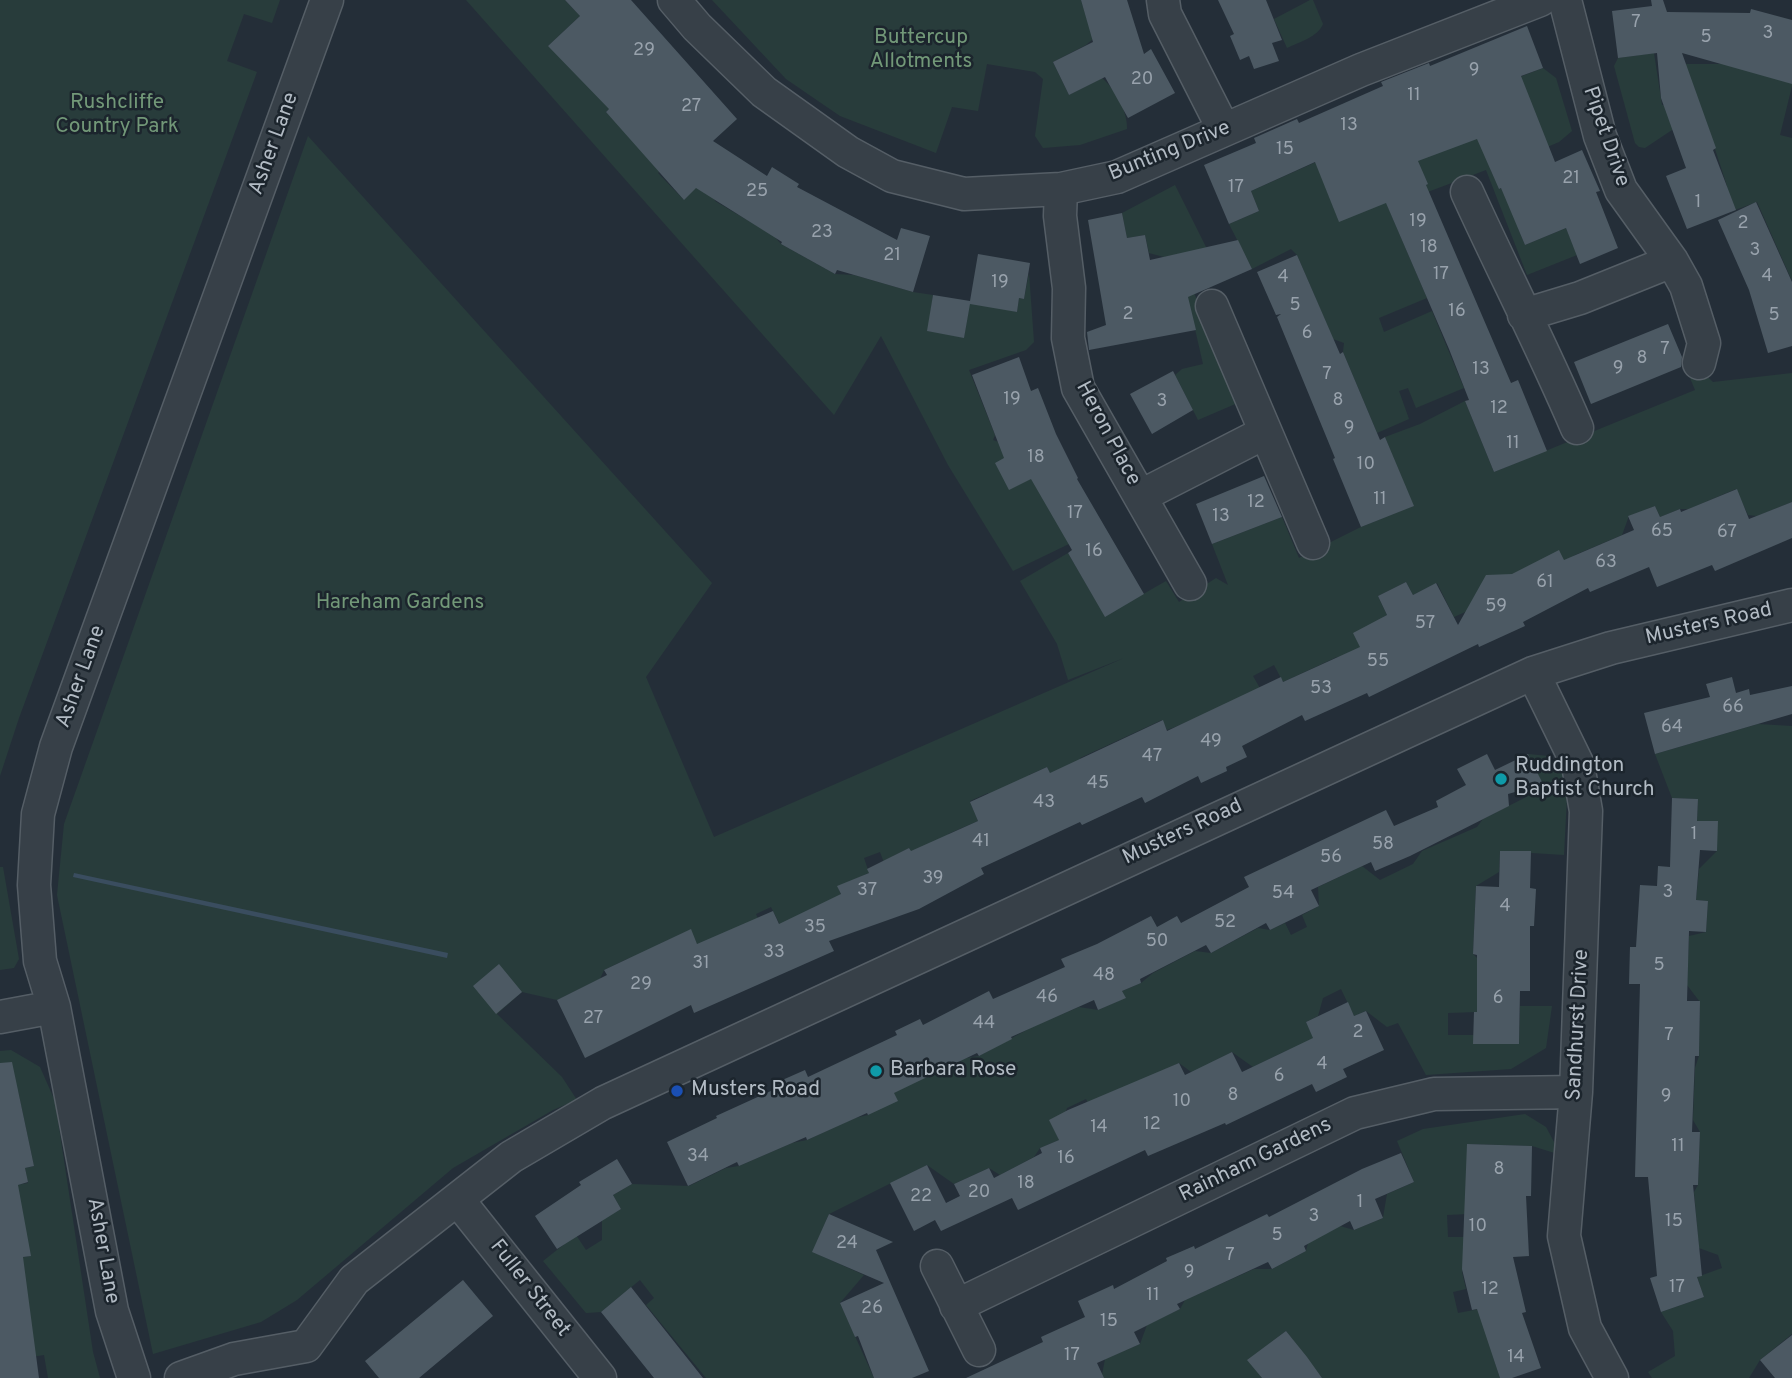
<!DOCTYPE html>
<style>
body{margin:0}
canvas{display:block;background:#242e38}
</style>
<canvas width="1792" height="1378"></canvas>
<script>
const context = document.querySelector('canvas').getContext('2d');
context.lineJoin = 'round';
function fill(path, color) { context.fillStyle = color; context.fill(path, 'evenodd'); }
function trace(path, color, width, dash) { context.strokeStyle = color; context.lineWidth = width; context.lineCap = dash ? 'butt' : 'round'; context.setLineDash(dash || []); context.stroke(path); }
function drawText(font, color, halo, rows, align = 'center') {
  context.font = font + ' Overpass,sans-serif'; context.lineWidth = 5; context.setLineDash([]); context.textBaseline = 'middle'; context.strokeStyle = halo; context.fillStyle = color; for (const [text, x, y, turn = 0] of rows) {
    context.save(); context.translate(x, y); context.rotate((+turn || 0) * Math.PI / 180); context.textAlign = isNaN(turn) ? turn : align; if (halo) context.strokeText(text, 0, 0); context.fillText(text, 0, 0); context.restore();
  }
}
fill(new Path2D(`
 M0,0H280L272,23L244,14L227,61L257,72L19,718L0,776Z
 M466,0H565L580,16L548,46L637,82L606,112L631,138L690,143L658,173L683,199L710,174L715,201L774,236L781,244L835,274L854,275L913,292L933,295L928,331L964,337L970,301L1017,312L1019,298L1024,299L1029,273L1034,342L1026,350L969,370L995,435L993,440L1010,446L1009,489L1034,477L1069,544L1013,571L948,465L881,336L834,415Z
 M712,0H1081L1093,39L1086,45L1053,62L1069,95L1102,78C1115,89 1128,112 1127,129L1080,145L1043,148L1035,136L1043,79L1035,72L987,64L978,111L952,107L936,153L840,116L786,79Z
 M1310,0H1313L1323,24C1318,37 1299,42 1287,48L1274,19Z
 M1654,53L1662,105L1686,102L1677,64H1734L1792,73V86L1780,135L1792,138V311V281L1757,202L1724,214L1727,186L1705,118L1672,130L1645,148L1639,147L1635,143L1614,66L1618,58Z
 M1543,68L1556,78L1572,131L1559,142L1491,171L1500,189L1530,175L1518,228L1525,245L1566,228L1577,255L1527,275L1486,170L1388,207L1427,298L1379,318L1384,332L1432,311L1464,388L1416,408L1408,388L1399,391L1409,419L1377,433L1343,352L1344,343L1333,339L1297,255L1291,249L1252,269L1229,224L1259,211L1251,191L1316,162L1339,221L1427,185L1414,151L1517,78Z
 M308,136L712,583L646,677L714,837L1124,658L1068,680L1057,644L1020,581L1068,553L1105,616L1166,581L1179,602L1216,578L1228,585L1212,544L1282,517L1299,558L1361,527L1413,506L1385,437L1420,424L1465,401L1494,472L1695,390L1685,366L1693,363L1713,382L1792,373V502L1757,516L1748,515L1736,489L1689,509H1680L1660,517L1655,506L1629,516L1622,535L1575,555L1565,563L1490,601L1454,617L1437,583L1413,595L1406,582L1378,596L1387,615L1382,618L1362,649L1347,656L1337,657L1283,682L1274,665L1253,676L1261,690L1175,727L1167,730L1162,720L1080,758L1089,778L1059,793L1047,767L1029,775L1038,796L998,816L988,793L970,801L978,821L948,834L955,850L919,866L909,848L893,856L901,874L890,878L880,852L864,858L869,873L838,887L841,895L780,925L771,907L756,914L764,933L697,944L690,930L662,943L657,954L627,959L604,970L600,979L557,1000L522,992L497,1014L562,1077L577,1100L553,1110L453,1168L297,1300L261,1322L153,1354L57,895L64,824Z
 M1175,185L1207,249L1164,257L1149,253L1145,235L1127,238L1122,213Z
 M1192,288L1240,402L1198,420L1175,375L1182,369L1203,364L1195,329L1172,293Z
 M1758,724L1792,726V1334L1760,1360L1749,1378H1652L1648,1372L1675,1356L1673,1331L1661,1312L1704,1297L1697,1277L1722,1268L1718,1255L1699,1248L1694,1192L1698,1185L1700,1132L1693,1120L1695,1068L1699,1056L1700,1002L1687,985L1689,936L1706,932L1708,901L1696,900L1699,869L1717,851V821H1697L1698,799L1672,798L1655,754Z
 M1528,754L1548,756L1568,777L1564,855L1500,851L1499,872L1476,886L1473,954L1477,958V1012L1448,1013V1035H1473L1519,1044L1520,1006H1552L1546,1048L1511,1069L1426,1075L1398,1023L1387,1027L1366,1011L1354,1016L1341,989L1323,998L1318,1016L1306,1022L1316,1043L1288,1050L1253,1067L1232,1052L1216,1060L1206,1083L1179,1063L1089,1105L1086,1099L1067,1108L1065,1113L1050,1120L1059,1140L1040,1148L1034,1157L1000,1175L989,1168L954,1184L927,1165L829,1214L813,1252L864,1275L840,1303L874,1378H706L646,1305L654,1298L640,1280L601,1312L586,1313L543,1261L576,1235L586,1250L602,1240V1220L621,1209L613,1195L632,1184L689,1186L726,1168L739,1166L792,1143L807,1140L855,1118L868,1115L892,1089L966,1058L979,1056L1032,1027L1079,1007L1098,1010L1125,998L1122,991L1141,983L1153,973L1195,951L1211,953L1258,928L1270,930L1285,923L1291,935L1307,927L1302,915L1319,906L1318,887L1362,866L1380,880L1413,864L1422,851L1477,827L1483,819L1544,788Z
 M0,867H3L19,959L14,968L0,970Z
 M11,1050L40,1067L55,1101L93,1352L100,1378H48L44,1355L0,1362V1352L19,1258L30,1256L0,1188L28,1183L25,1168L34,1166L18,1091L0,1095V1051Z
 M1525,1114L1546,1127L1561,1155L1532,1146L1467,1144L1468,1214L1447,1215L1448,1237H1473L1474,1258L1462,1272L1466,1289L1453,1292L1458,1313L1479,1309L1500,1378H1322L1286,1331L1248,1360L1262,1378H1096L1102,1375L1105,1359L1140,1344L1147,1325L1180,1309L1185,1300L1254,1269H1272L1306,1251L1308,1243L1340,1226L1354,1230L1383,1218L1387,1194L1414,1182L1397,1141L1423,1129Z`), '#283c3b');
fill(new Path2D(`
 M74,873L448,953L447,958L73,877Z`), '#3a4d5f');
fill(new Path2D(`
 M565,0H631L737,119L713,141L767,176L772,167L799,184L797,187L897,240L901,228L930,236L913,292L837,270L835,274L781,244L782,242L696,188L684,200L606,112L609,109L548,46L580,16Z
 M1081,0H1127L1144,54L1151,49L1175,93L1128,118L1105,77L1069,95L1053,62L1093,42Z
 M1218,0H1266L1282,40L1272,43L1279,61L1254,69L1249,56L1240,60L1230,36L1234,34Z
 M1651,0H1663L1667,12L1750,13L1751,9L1792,20V84L1682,53L1716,148L1713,150L1736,210L1687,229L1666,176L1686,168L1661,98L1657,53L1618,58L1612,11L1652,6Z
 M1527,26L1543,68L1521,76L1555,162L1582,150L1600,191L1596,192L1618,248L1580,264L1566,228L1525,245L1501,188L1499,189L1477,139L1418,161L1428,184L1426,185L1511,383L1518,380L1547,451L1494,472L1465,401L1469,400L1449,349L1386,203L1339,222L1315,162L1251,191L1259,211L1229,224L1204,165L1256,143L1254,138L1297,119L1299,123L1383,86L1381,82L1429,63L1430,66Z
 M1756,202L1792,282V346L1768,353L1749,290L1718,220Z
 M1122,213L1127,238L1145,235L1150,260L1238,240L1252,269L1188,297L1196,330L1089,350L1087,332L1106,325L1088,220Z
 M978,254L1030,263L1024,299L1019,298L1017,312L970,304L964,338L927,331L933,295L970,301Z
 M1297,255L1340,354L1343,352L1380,440L1385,437L1414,506L1361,527L1333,459L1335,458L1277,317L1281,314L1276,315L1257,272Z
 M1668,324L1682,357L1681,367L1591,404L1574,362Z
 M1019,357L1031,391L1038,388L1056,434L1078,478L1077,479L1144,594L1105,617L1068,553L1072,550L1031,479L1009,490L995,463L1004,458L972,375Z
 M1173,371L1193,410L1152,434L1130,394Z
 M1264,476L1282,517L1212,544L1196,504Z
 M1737,489L1749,519L1792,502V538L1715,571L1712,565L1657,587L1649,567L1590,592L1588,588L1523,622L1525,626L1479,647L1478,644L1369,697L1367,693L1305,721L1302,715L1242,746L1247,757L1226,767L1227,771L1201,783L1198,776L1145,803L1142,797L1082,825L1080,822L981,868L984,874L919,909L829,941L834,951L694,1013L691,1005L585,1058L557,1000L607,975L604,970L691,929L697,944L773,911L779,924L841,894L837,886L869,873L867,869L909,848L911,851L978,821L970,802L1047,767L1050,773L1163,720L1167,731L1281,677L1283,682L1360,647L1353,633L1387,615L1378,596L1406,582L1413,595L1436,583L1458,625L1486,575L1512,574L1559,550L1564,560L1634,530L1628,516L1655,506L1660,517L1680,509L1681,512Z
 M1732,677L1736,693L1749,689L1750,695L1792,686V714L1655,754L1644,713L1710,697L1706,684Z
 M1487,754L1495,770L1528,754L1543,784L1508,794L1509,806L1410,856L1375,871L1371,862L1311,890L1319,906L1270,930L1266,923L1211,953L1206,945L1140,979L1141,983L1122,991L1126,998L1098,1010L1094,1000L1011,1037L1012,1039L979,1056L977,1053L894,1093L898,1101L868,1115L867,1113L807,1140L806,1137L739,1166L737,1162L688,1186L667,1142L717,1118L716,1116L773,1090L771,1085L805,1070L808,1077L897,1035L895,1031L920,1019L923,1025L989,991L993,999L1065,967L1061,959L1097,944L1151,916L1157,927L1177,916L1181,923L1249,887L1244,877L1386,810L1394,826L1438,807L1436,801L1466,785L1457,769Z
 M1672,798L1698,799L1697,821H1718L1717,851L1700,850L1696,900L1708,901L1706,932L1689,931L1687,1001H1700L1699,1056H1695L1692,1132H1700L1698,1185H1693L1702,1276L1697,1277L1704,1297L1661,1312L1650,1278L1657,1276L1648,1177H1635L1640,984H1629L1630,947H1636L1640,885L1657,886L1658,866L1670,867Z
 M1500,851H1531L1530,888L1536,889L1534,926H1530V991H1520L1519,1044H1473L1474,1012H1477V955L1473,954L1476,886L1499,887Z
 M499,964L522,992L496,1014L473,986Z
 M1348,1002L1354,1016L1366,1011L1384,1050L1343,1069L1347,1077L1316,1092L1312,1084L1226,1125L1225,1123L1148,1156L1145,1150L1018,1210L1012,1198L941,1231L935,1220L914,1231L890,1183L927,1165L946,1203L960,1196L954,1184L989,1168L994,1178L1042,1153L1040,1148L1059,1140L1049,1120L1068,1110L1179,1063L1185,1075L1232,1052L1242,1072L1313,1038L1306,1022Z
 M12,1062L34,1166L25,1168L28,1182L18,1185L31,1256L23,1257L39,1378H0V1063Z
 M1467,1144L1532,1146L1531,1196H1526L1529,1256L1513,1257L1526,1312L1522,1313L1541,1368L1512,1378H1500L1477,1309L1472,1310L1462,1269Z
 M1401,1153L1414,1182L1375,1199L1383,1218L1354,1230L1350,1221L1304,1246L1306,1251L1272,1269L1268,1262L1177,1304L1180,1309L1134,1332L1140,1344L1097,1363L1104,1378H966L1043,1342L1041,1337L1085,1317L1078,1301L1113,1285L1114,1289L1167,1261L1166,1258L1194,1246L1195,1249L1267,1214L1269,1217L1362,1169Z
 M617,1159L632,1184L613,1195L621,1209L557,1249L535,1216L581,1185L579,1182Z
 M829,1214L893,1242L876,1250L929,1371L912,1378H874L858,1336L855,1337L840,1303L884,1283L812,1252Z
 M463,1280L493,1316L419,1378H379L365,1361Z
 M631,1287L649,1310L703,1378H654L601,1312Z
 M1286,1331L1307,1357L1322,1378H1262L1247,1360Z
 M1792,1335V1378H1775L1760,1360Z`), '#4c5963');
const street = new Path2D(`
 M674,0L697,27L764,92L848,152L892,176L964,194L1061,189L1117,177L1361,70L1540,0
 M1163,0L1165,14L1224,130
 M1565,0L1600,136L1621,190L1672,261L1686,286L1704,343L1699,363
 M1061,189L1060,216L1069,288L1068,338L1078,388L1190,584
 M1467,192C1503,271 1543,348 1577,428
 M1212,306L1313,543
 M1524,315L1580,298L1672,261
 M1141,496L1264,433
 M1533,673L1578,765L1586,811L1576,1092L1564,1236L1585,1328L1612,1378
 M0,1017L54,1007
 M458,1200L600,1378
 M937,1266L979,1350
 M956,1306L1355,1113L1434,1094L1576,1092
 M134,1378L112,1311L54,1007L40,961L34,885L38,814L56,747L327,0
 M181,1378L234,1359L306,1346L354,1280L511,1157L603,1103L1533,673L1611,648L1792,605`);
trace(street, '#555e66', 35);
trace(street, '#374048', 32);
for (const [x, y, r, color] of [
 [1501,779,7,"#0f9aa8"],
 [876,1071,7,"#0f9aa8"],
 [677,1091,7,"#1a4fb4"]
]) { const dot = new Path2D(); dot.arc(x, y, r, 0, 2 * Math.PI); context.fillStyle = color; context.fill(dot); trace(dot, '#1c252d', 2.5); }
drawText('18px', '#98a2ac', null, [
 ["7",1636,23],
 ["3",1768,34],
 ["5",1706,38],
 ["29",644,51],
 ["9",1474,71],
 ["20",1142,80],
 ["11",1414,96],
 ["27",691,107],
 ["13",1349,126],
 ["15",1285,150],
 ["21",1571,179],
 ["17",1236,188],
 ["25",757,192],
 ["1",1698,203],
 ["19",1418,222],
 ["2",1743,224],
 ["23",822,233],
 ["18",1429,248],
 ["3",1755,251],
 ["21",892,256],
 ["17",1441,275],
 ["4",1767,277],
 ["4",1283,278],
 ["19",1000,283],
 ["5",1295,306],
 ["16",1457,312],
 ["2",1128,315],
 ["5",1774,316],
 ["6",1307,334],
 ["7",1665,350],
 ["8",1642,359],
 ["9",1618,369],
 ["13",1481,370],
 ["7",1327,375],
 ["19",1012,400],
 ["8",1338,401],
 ["3",1162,402],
 ["12",1499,409],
 ["9",1349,429],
 ["11",1513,444],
 ["18",1036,458],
 ["10",1366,465],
 ["11",1380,500],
 ["12",1256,503],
 ["17",1075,514],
 ["13",1221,517],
 ["65",1662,532],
 ["67",1727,533],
 ["16",1094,552],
 ["63",1606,563],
 ["61",1545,583],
 ["59",1496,607],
 ["57",1425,624],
 ["55",1378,662],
 ["53",1321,689],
 ["66",1733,708],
 ["64",1672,728],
 ["49",1211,742],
 ["47",1152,757],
 ["45",1098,784],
 ["43",1044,803],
 ["1",1694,835],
 ["41",981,842],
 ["58",1383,845],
 ["56",1331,858],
 ["39",933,879],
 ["37",867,891],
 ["3",1668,893],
 ["54",1283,894],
 ["4",1505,907],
 ["52",1225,923],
 ["35",815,928],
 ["50",1157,942],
 ["33",774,953],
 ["31",701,964],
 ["5",1659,966],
 ["48",1104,976],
 ["29",641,985],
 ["46",1047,998],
 ["6",1498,999],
 ["27",593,1019],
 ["44",984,1024],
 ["2",1358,1033],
 ["7",1669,1036],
 ["4",1322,1065],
 ["6",1279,1077],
 ["8",1233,1096],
 ["9",1666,1097],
 ["10",1182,1102],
 ["12",1152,1125],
 ["14",1099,1128],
 ["11",1678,1147],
 ["34",698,1157],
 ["16",1066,1159],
 ["8",1499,1170],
 ["18",1026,1184],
 ["20",979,1193],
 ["22",921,1197],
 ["1",1360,1203],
 ["3",1314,1217],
 ["15",1674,1222],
 ["10",1478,1227],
 ["5",1277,1236],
 ["24",847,1244],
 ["7",1230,1256],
 ["9",1189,1273],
 ["17",1677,1288],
 ["12",1490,1290],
 ["11",1153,1296],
 ["26",872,1309],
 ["15",1109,1322],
 ["17",1072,1356],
 ["14",1516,1358]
]);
drawText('21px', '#729878', '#1c252d', [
 ["Buttercup",921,39],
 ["Allotments",921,63],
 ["Rushcliffe",117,104],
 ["Country Park",117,128],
 ["Hareham Gardens",400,604]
]);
drawText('21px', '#b2bbc4', '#1c252d', [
 ["Pipet Drive",1605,137,71],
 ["Asher Lane",275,144,-70],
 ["Bunting Drive",1170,152,-22],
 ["Heron Place",1107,434,62],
 ["Musters Road",1709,625,-13],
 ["Asher Lane",82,677,-70],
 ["Musters Road",1183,833,-25],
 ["Sandhurst Drive",1579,1025,-87],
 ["Rainham Gardens",1256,1161,-26],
 ["Asher Lane",102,1251,80],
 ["Fuller Street",529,1289,52]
]);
drawText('21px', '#b2bbc4', '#1c252d', [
 ["Ruddington",1515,767],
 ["Baptist Church",1515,791],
 ["Barbara Rose",890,1071],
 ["Musters Road",691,1091]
], 'left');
</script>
